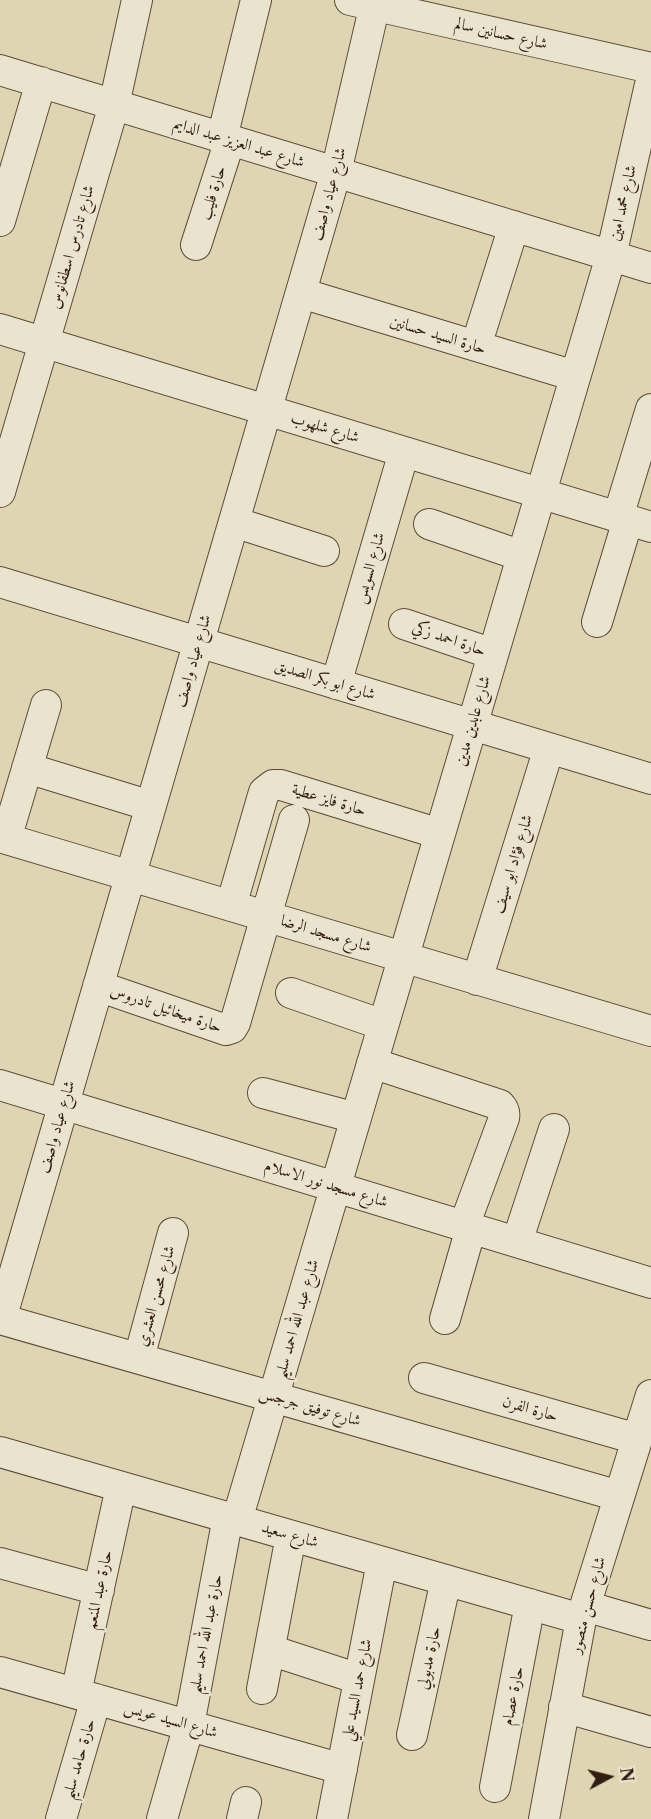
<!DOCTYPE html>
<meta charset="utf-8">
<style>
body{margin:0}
#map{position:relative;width:651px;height:1819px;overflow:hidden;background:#dfd5b3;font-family:"Libre Caslon Text",serif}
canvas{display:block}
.north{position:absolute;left:579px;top:1747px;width:60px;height:60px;-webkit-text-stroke:4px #eae4ce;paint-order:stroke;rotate:83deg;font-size:16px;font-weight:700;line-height:24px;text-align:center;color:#311d12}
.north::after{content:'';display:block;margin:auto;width:21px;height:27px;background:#311d12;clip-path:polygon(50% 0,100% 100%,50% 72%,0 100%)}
</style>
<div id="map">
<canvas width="651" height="1819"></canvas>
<div class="north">N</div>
</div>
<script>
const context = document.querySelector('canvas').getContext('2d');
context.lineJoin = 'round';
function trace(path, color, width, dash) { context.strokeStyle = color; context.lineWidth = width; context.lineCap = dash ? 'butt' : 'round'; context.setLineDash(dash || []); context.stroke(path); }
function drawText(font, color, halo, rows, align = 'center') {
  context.font = font + ' "Libre Caslon Text",Amiri,serif'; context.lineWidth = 4.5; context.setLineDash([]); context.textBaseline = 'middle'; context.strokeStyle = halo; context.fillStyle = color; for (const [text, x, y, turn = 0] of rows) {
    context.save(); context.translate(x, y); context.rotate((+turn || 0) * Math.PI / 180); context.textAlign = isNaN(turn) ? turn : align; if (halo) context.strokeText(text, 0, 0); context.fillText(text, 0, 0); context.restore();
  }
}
const street = new Path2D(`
 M350,0L651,68
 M0,70L651,268
 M222,138L256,0
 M0,221L41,82
 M196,245L230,140
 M301,293L575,376
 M0,329L651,527
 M476,346L514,226
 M0,492L114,105L137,0
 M618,517L651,409
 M234,522L324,551
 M429,524L522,556
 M0,582L651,779
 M597,622L628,520
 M404,624L493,654
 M336,684L404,452
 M27,768L151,806
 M0,837L651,1031
 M6,839L46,705
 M231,906L264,792L273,785H281L440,834
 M477,980L549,748
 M98,986L226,1030L232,1028L235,1023L294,820
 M291,993L383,1025
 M372,1063L500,1105C504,1109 505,1113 504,1118L464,1226
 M0,1085L651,1283
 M263,1093L356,1118
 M517,1242L554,1129
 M0,1319L619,1496
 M1,1319L336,172L376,0
 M445,1319L471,1228
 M139,1358L173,1233
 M424,1378L637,1439
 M0,1452L581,1619
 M237,1520L611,256L651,80
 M0,1563L99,1590
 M585,1606L651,1625
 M270,1650L359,1679
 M0,1672L342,1769
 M262,1689L291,1536
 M76,1693L121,1487
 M564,1707L651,1732
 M412,1735L446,1580
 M495,1787L530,1604
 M61,1819L96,1699
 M162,1819L189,1725L228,1517
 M242,1819L246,1802
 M332,1819L382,1562
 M544,1819L581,1619L651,1395`);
trace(street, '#5c4b3a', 32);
trace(street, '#eae4ce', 30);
drawText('16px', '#311d12', '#eae4ce', [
 ["شارع حسانين سالم",501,34,13],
 ["شارع عبد العزيز عبد الدايم",239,143,17],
 ["حارة فليب",213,193,-73],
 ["شارع عياد واصف",329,194,-75],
 ["شارع محمد امين",623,203,-77],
 ["شارع تادرس اسطفانوس",72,247,-74],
 ["حارة السيد حسانين",438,335,17],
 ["شارع شلهوب",325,428,17],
 ["شارع السويس",370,568,-74],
 ["حارة احمد زكي",449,639,19],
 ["شارع عياد واصف",193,661,-74],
 ["شارع ابو بكر الصديق",325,680,17],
 ["شارع عابدين مدين",473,721,-74],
 ["حارة فايز عطية",329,800,17],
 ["شارع فؤاد ابو سيف",513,864,-73],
 ["شارع مسجد الرضا",326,934,17],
 ["حارة ميخائيل تادروس",166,1009,19],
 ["شارع عياد واصف",57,1127,-74],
 ["شارع مسجد نور الاسلام",326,1184,17],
 ["شارع محسن العشري",156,1296,-74],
 ["شارع عبد الله احمد سليم",297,1319,-74],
 ["شارع توفيق جرجس",310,1407,16],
 ["حارة الفرن",530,1409,16],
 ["شارع سعيد",290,1535,16],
 ["حارة عبد المنعم",99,1590,-78],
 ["شارع حسن منصور",588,1605,-75],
 ["حارة عبد الله احمد سليم",206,1634,-79],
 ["حارة مدبولي",429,1658,-78],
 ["شارع حمد السيد علي",357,1690,-79],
 ["حارة عصام",513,1696,-79],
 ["شارع السيد عويس",171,1720,16],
 ["حارة حامد سليم",79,1759,-74]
]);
</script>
